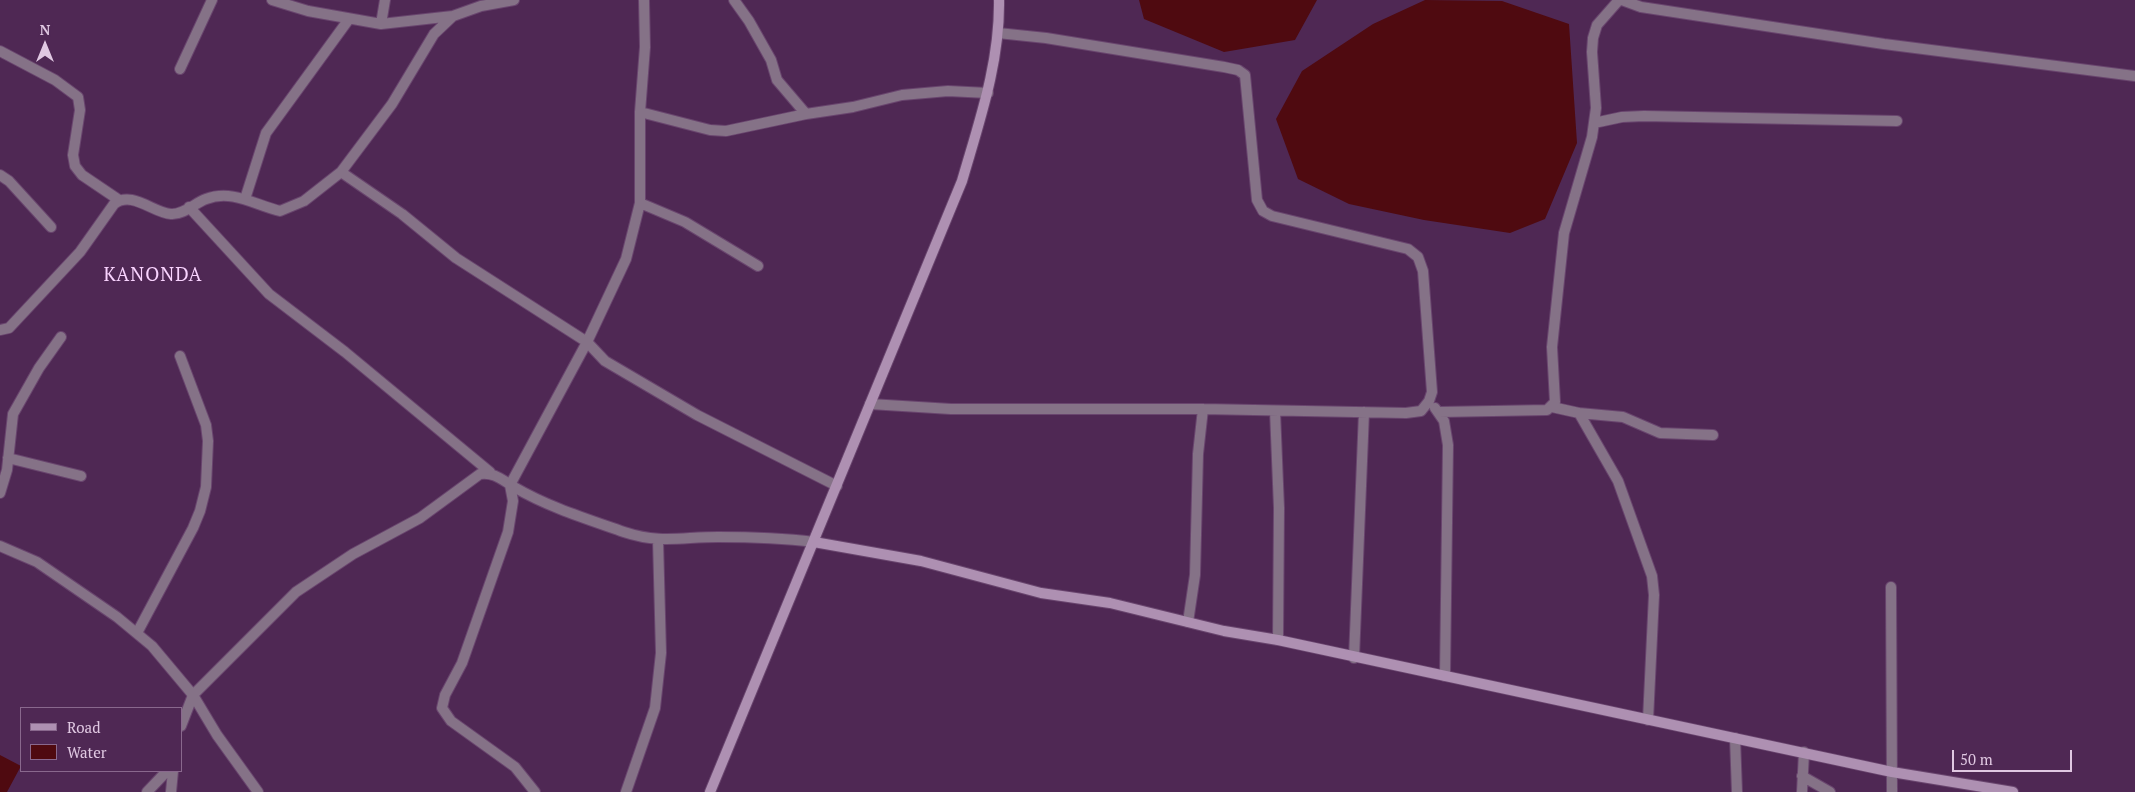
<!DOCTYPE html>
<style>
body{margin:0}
#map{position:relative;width:2135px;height:792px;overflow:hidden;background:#4f2854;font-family:"PT Serif",serif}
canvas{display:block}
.legend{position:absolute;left:20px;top:707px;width:162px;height:65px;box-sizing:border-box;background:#4f2854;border:1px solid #89688d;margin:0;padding:6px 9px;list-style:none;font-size:15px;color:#e0c8e2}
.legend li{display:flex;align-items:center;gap:10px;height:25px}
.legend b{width:25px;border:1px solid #89688d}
.north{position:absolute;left:20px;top:20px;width:50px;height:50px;-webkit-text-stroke:4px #4f2854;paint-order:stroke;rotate:0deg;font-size:14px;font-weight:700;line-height:20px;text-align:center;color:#e0c8e2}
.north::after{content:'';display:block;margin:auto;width:18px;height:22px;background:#e0c8e2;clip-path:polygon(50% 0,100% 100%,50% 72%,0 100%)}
.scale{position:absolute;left:1952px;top:750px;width:120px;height:22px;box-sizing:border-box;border:2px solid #e0c8e2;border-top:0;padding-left:6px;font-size:15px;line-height:18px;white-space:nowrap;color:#e0c8e2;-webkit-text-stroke:4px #4f2854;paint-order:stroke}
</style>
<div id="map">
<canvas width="2135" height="792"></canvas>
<ul class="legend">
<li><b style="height:6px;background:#ae90b2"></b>Road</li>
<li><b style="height:14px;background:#4f0a10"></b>Water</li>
</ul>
<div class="north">N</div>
<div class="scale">50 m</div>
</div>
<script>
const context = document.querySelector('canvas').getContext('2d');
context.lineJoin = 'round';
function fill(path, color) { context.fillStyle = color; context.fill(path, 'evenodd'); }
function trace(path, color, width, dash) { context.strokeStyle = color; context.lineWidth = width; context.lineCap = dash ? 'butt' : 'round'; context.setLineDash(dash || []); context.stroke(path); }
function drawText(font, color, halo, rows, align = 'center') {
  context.font = font + ' "PT Serif",serif'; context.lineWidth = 4; context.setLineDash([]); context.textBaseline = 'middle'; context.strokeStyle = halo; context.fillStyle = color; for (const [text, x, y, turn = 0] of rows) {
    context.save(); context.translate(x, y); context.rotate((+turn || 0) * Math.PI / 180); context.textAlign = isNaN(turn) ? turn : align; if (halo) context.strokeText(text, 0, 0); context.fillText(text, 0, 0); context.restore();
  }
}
fill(new Path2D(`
 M1139,0H1317L1295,40L1224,52L1144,19Z
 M1425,0L1502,1L1569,24L1577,143L1545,219L1510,233L1424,220L1349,204L1298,179L1276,119L1302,71L1373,24Z
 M0,755L21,766L7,792H0Z`), '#4f0a10');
const street = new Path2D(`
 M272,0L308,11L381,24L453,16
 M734,0L749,21L771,60L777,80L806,114
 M1622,0L1641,7L1884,44L2135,76
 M381,24L385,0
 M0,51L55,80L78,97L80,110L73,155L75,166L82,175L119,200
 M180,69L212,0
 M640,112L710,130L726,131L806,114L853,107L902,95L948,91L988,93
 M1594,123L1622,117L1644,116L1897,121
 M341,172L402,214L456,258L587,342L605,361L697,415L837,486
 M0,175L9,181L51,227
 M245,199L266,133L349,19
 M640,203L685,222L758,266
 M189,207L269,294L345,352L490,472
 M0,330L9,328L80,252L114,204C132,190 153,213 171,214C183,215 195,203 206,199C232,189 255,205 280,211L304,201L341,172L392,104L434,34L453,16L481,6L514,0
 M870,404L951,409H1203L1406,413L1421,411L1429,401L1432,392L1423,271L1418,257L1408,249L1272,216L1263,211L1257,200L1245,75L1238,70L1224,67L1046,38L998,33
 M1552,407L1579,413L1623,417L1660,433L1713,435
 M1435,408L1444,421L1448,445L1445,676
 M1275,411L1279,508L1278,640
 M1439,412L1547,410L1555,402L1552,347L1564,233L1592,137L1596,108L1592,52L1593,38L1597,25L1619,0
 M1579,413L1618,481L1652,576L1654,595L1648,720
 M8,458L81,476
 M0,493L7,470L13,414L39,368L61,337
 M0,546L37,562L117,617L152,646L193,695L217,735L258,792
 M1891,587L1892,792
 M1188,622L1195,575L1198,454L1203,409
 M137,633L193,528L200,511L206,487L208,441L206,425L180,356
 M1354,658L1364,412
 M181,726L193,695L296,592L353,554L420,518L480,474C495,472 502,480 514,487C548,507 587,519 624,532C660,544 682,537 718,537C750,537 782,538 814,542
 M1735,738L1737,792
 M1802,776L1830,792
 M147,792L167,771
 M171,792L173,771
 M535,792L515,767L451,721L442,708L445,695L462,663L508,532L513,501L510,485L587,342L626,259L640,203V112L645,47L644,0
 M626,792L655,708L661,653L658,540
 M1802,792L1804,752`);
const secondary = new Path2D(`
 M814,542L921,561L1041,593L1110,603L1224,631L1278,640L1892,772L2013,792
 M710,792L962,181C979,122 1000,63 999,0`);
trace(street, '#69456e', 12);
trace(secondary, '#69456e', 12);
trace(street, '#857287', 10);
trace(secondary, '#ae90b2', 10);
context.letterSpacing = '1px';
drawText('19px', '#f9d3fe', '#4f2854', [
 ["KANONDA",153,276]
]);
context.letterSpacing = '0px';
</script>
